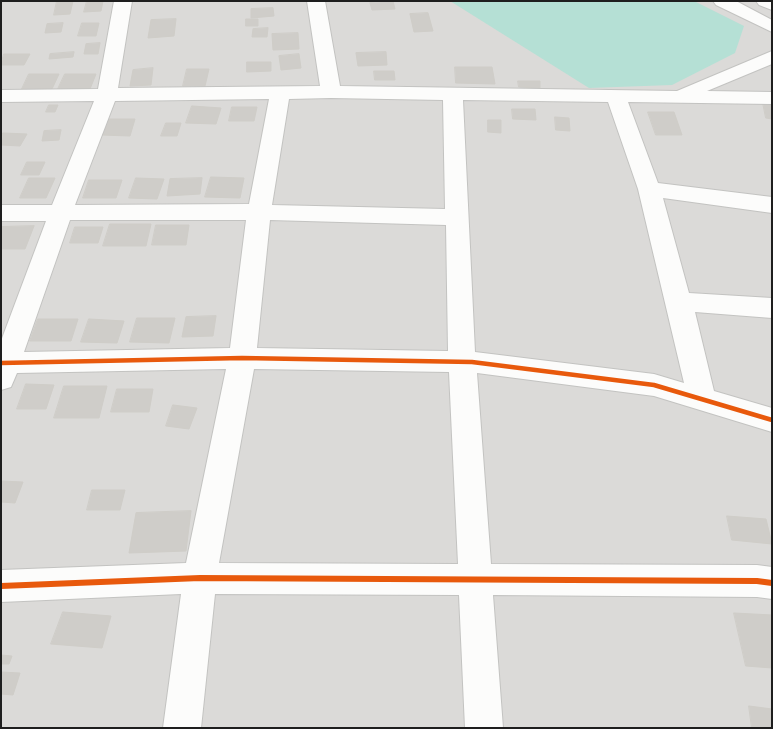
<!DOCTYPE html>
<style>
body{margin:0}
#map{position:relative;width:773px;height:729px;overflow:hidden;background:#ecebe6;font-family:"Exo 2",sans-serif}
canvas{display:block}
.frame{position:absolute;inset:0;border:2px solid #1e1e1e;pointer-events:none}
</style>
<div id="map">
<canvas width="773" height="729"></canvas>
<div class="frame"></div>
</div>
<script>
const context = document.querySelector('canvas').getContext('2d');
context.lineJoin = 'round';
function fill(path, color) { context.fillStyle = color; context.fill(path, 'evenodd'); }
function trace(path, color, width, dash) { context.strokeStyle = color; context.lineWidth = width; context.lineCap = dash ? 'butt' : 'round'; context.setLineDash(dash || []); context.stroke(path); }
fill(new Path2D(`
 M1,1H772V728H1Z`), '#dbdad8');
fill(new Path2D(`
 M450,1H694L744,26L735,53L672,85L589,88Z`), '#b5e0d5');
const building = new Path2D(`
 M57,1H73L70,14L54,15Z
 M87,1H103L101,11L84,12Z
 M393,1L395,9L372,10L370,3Z
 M273,8L274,16L251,18V9Z
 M428,13L433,31L414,32L410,14Z
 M176,19L174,36L148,38L151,20Z
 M246,19H258V26H246Z
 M63,23L61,32L45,33L47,24Z
 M82,23H99L96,36H78Z
 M268,28L267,37H252L253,29Z
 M298,33L299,49L273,50L272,34Z
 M100,43L98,54H84L86,44Z
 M74,52L73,57L49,59L50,54Z
 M386,52L387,65L358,66L356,53Z
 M4,54H30L24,65H1Z
 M299,54L301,68L281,70L279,56Z
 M247,62H271V71L247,72Z
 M455,67H492L495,84L456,83Z
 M153,68L151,85L130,86L133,70Z
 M187,69H209L205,86H183Z
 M374,71H394L395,80H375Z
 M29,74H59L52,89H22Z
 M65,74H96L90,89H58Z
 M518,81H540V88L519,87Z
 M763,103L772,104V119L766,118Z
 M49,105H58L55,112H46Z
 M192,106L221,108L216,124L186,123Z
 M232,107H257L254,121H229Z
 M512,109H535L536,120L513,119Z
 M648,112H674L682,135H656Z
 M555,117L569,118L570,131L556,130Z
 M108,119H135L130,136L102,135Z
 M488,120H501V133L488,132Z
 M166,123H181L177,136H161Z
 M61,130L59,140L42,141L44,131Z
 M3,133L27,134L20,146L1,145Z
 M27,162H45L39,175H21Z
 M211,177L244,178L240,198L205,197Z
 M29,178H55L46,198H20Z
 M136,178L164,179L157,199L129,198Z
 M202,178L200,194L167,196L170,179Z
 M89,180H122L116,198H83Z
 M110,224H151L146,246H103Z
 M156,225H189L186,245H152Z
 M34,226L25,249H1V227Z
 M75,227H103L98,243H70Z
 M216,316L213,336L182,337L186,317Z
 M137,318H175L169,343L130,342Z
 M38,319H78L71,341H30Z
 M89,319L124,321L117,343L81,342Z
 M26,384L54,385L46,409H17Z
 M64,386H107L99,418H54Z
 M117,389H153L149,412H111Z
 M173,405L197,408L189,429L166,426Z
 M1,481L23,482L15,503L1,502Z
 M92,490H125L120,510H87Z
 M191,511L186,551L129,553L136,513Z
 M727,516L766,519L772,544L732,540Z
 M63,612L111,616L102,648L51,644Z
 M734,613L772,615V668L746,666Z
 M1,655L12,656L9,664H1Z
 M1,672L20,673L13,695L1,694Z
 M749,706L772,709V728H752Z`);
fill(building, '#cfcdc9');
trace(building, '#cfcdc8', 1);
const minor = new Path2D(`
 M114,1H132L118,88L320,86L307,1H325L340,86L677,91L772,51V64L707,91L772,92V104L628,102L658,183L772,197V213L663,198L689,293L772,298V318L695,312L714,391L772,408V432L654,396L477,373L491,564L757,565L772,567V599L757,597L493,595L503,728H465L459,595L215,594L201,728H163L181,594L1,602V570L186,563L226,369L17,373L11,387L1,390V341L46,221H1V205H52L94,101L1,102V90L98,89ZM331,98L443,100L445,209L272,205L289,99ZM269,99L249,204L75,205L115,101ZM463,100L608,102L638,189L684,383L654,374L475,352ZM70,220H246L230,348L24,352ZM270,220L446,225L448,351L257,348ZM254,369L449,372L458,564L219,563Z
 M713,1H736L772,20V32L716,5Z
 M756,1H772V10L759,5Z`);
trace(minor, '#c3c3c1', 2);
fill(minor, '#fcfcfb');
trace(new Path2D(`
 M1,363L242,358L472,362L654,385L772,420`), '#e8590c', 4.5);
trace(new Path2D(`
 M1,586L200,578L757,581L772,583`), '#e8590c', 6);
</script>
